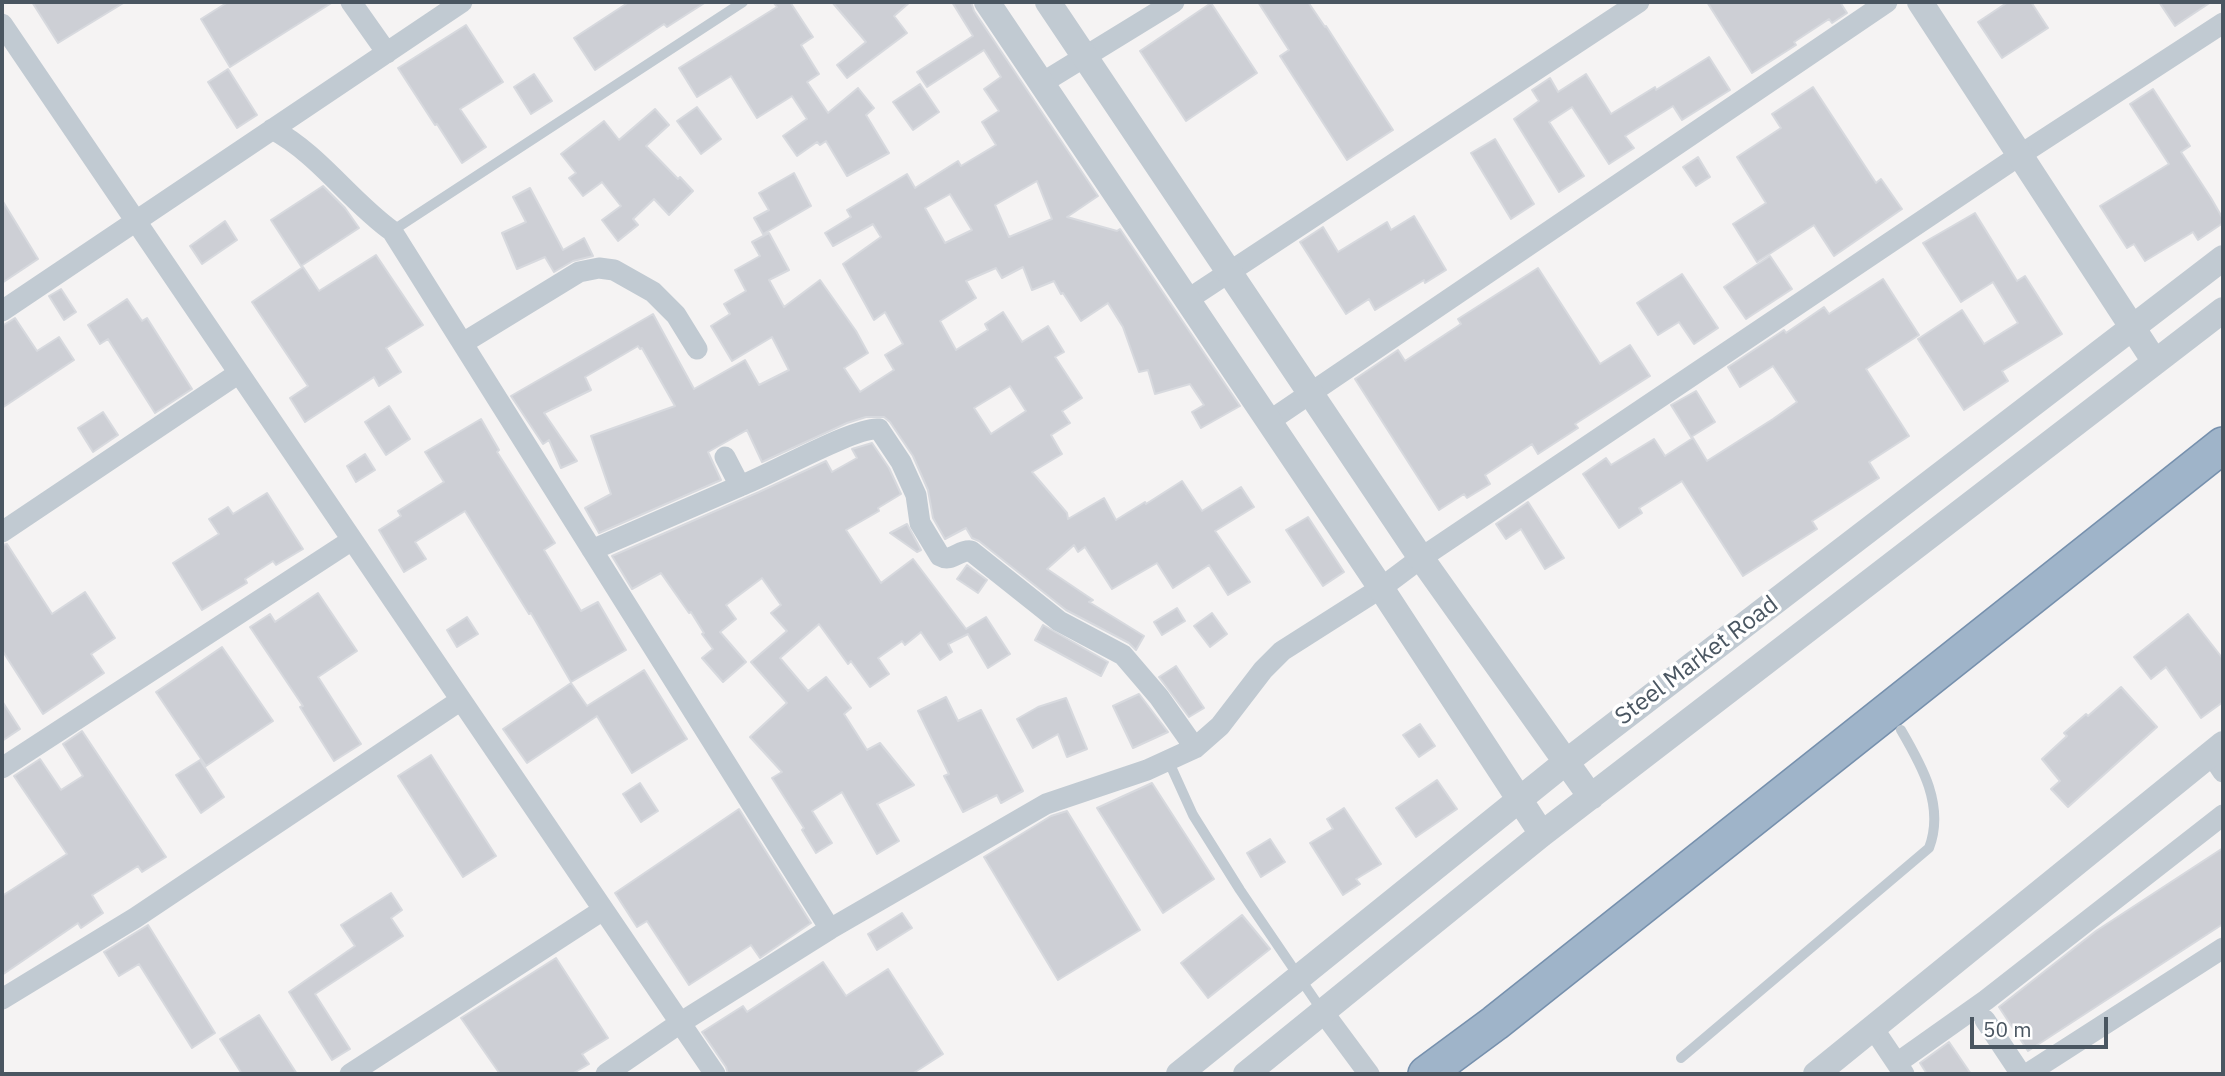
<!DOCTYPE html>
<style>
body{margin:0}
#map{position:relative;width:2225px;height:1076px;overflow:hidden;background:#f5f3f3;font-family:"IBM Plex Sans",sans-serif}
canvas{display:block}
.frame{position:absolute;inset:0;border:4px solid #4a5661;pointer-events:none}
.scale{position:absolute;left:1970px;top:1017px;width:138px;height:32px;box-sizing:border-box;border:4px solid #4a5661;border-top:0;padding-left:9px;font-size:21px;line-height:24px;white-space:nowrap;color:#4a5661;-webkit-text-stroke:5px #fff;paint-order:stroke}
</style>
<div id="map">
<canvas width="2225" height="1076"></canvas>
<div class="frame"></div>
<div class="scale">50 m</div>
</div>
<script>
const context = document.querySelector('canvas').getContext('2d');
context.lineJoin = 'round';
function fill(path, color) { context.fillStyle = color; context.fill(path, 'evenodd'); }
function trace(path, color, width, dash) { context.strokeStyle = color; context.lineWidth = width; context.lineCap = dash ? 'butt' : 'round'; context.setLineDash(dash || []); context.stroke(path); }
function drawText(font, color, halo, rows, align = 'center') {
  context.font = font + ' "IBM Plex Sans",sans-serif'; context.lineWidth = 7; context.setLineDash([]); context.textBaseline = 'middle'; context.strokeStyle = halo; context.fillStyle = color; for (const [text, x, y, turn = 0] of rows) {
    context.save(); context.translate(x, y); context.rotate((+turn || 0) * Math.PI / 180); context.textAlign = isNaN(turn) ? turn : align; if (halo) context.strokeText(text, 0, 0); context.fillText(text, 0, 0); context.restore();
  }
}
const building = new Path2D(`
 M32,2H125L58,43Z
 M228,2H333L230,67L201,19Z
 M629,2H706L667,27L664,24L595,70L574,38Z
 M773,2H790L813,37L801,45L819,74L807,82L828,113L858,88L874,108L866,115L889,153L847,176L826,141L820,145L817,142L797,156L783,136L807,119L792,96L757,118L731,76L697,97L679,68L777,7Z
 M832,2H910L894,16L907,33L847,78L837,65L866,42Z
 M952,2H971L974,11L1098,196L1067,217L1117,231L1120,229L1240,406L1201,428L1192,412L1204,405L1190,384L1155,394L1148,370L1139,372L1123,327L1108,303L1081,321L1063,293L1061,294L1054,281L1032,290L1023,267L1002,278L996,268L966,281L976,298L940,321L956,350L988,330L985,324L1003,312L1022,342L1048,326L1064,352L1055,357L1082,398L1062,411L1070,423L1051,435L1062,454L1032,472L1067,513L1068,519L1104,498L1116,520L1145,502L1146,504L1182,481L1202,511L1241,487L1254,507L1215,531L1250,582L1228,595L1209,565L1173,588L1157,563L1112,589L1085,547L1078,552L1074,545L1047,569L1093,600L1089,602L1144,636L1136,650L1129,643L1066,610L979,541L972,538L966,528L945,539L933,518L928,490L913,456L890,422L884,417H866L847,423L762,462L747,430L708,452L721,480L599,533L585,508L611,494L591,436L675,406L642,348L640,349L638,346L585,377L591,390L544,413L577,461L561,468L549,440L543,444L511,396L653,314L694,389L745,360L759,385L789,370L772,337L732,361L711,326L730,314L724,304L746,291L735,270L760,256L752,242L769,233L789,270L769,280L784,307L820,280L856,331L868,353L844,368L860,392L894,370L885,355L903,344L885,312L874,320L843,264L881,237L873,224L833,246L825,233L851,217L847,210L907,174L915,188L958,161L961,166L996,145L982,122L999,111L984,89L1001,77L984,50L927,87L917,72L973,36ZM1037,181L1052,219L1009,237L995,205ZM950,194L972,230L945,243L925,208ZM1010,386L1026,411L991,434L974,408Z
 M1258,2H1308L1325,27L1326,26L1393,130L1347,160L1280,56L1289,50Z
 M1707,2H1840L1847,13L1832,23L1829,19L1794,42L1796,45L1752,73Z
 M2008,2H2031L2048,28L2002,58L1978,22Z
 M2159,2H2211L2175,26Z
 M1211,3L1257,73L1186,121L1140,51Z
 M466,25L503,82L460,109L486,147L462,163L437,124L435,125L398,68Z
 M1709,57L1730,90L1682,120L1673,106L1625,136L1634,148L1609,164L1572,107L1549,122L1584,176L1559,192L1514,119L1539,101L1532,90L1550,78L1558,92L1586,74L1611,114L1655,87L1656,90Z
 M228,69L257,115L237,128L208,82Z
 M534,74L552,101L531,114L514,87Z
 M920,84L939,112L913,130L893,102Z
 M1813,87L1876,183L1881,179L1902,209L1834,256L1814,225L1757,262L1733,224L1766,203L1737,157L1781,128L1772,114Z
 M2153,89L2190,146L2181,152L2211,198L2223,219V223L2198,240L2193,232L2145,261L2134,244L2127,248L2100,206L2169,164L2130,104Z
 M697,107L721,139L701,154L677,121Z
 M655,109L669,125L646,146L678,179L680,177L693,191L669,215L654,199L633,219L638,225L618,241L602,220L621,206L602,182L583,196L569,178L576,173L561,154L604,121L619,140Z
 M1495,139L1534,204L1511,219L1471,153Z
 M1698,157L1710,177L1696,186L1683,167Z
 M794,173L811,206L763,234L754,218L769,210L759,193Z
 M323,186L345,208L359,228L301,266L271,220Z
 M530,188L563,250L584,238L593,256L573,261L554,272L545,257L517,269L502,233L526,222L513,197Z
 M2,200L38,259L2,283Z
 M1975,213L2017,281L2025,276L2062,334L2002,371L2008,381L1964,410L1918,339L1962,310L1984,344L2018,323L1993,282L1961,302L1923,243Z
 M1414,216L1446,270L1425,283L1424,280L1375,310L1369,299L1346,314L1300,242L1323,227L1338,252L1387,222L1391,230Z
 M225,221L237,240L202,264L190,246Z
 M376,255L423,325L386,348L401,372L379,386L374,377L305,422L290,398L308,386L252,302L303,267L319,291Z
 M1770,256L1792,289L1746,319L1724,287Z
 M1538,268L1600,364L1630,345L1650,376L1575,424L1578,428L1538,454L1532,444L1485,475L1490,484L1467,498L1464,494L1439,510L1355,379L1398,350L1405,361L1461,324L1458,319Z
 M1682,274L1718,328L1694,344L1679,322L1658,335L1637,303Z
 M1883,279L1919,335L1866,369L1909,436L1869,462L1879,478L1812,521L1817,529L1743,576L1682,481L1639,508L1642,513L1619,528L1583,474L1606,458L1611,465L1654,439L1665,456L1693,438L1707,461L1773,419L1797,402L1773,366L1740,387L1728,367L1784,330L1786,333L1824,307L1829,314Z
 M61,289L76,312L64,320L49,296Z
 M127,299L142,321L147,318L192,389L155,413L108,339L100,344L88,325Z
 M15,318L37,351L59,337L74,360L2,408V326Z
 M1696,391L1715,422L1691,437L1671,405Z
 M389,406L410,439L386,455L365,422Z
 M103,412L118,435L93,452L78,428Z
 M481,419L499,450L497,452L555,543L544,550L581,611L598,602L626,650L571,682L531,613L529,614L465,511L415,542L426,559L404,572L379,530L401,516L398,511L444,482L425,452Z
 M872,443L889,468L901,494L878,508L879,511L846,530L881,583L913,559L966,629L986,617L1010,654L988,668L968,634L948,644L952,652L940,660L921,632L905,645L902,641L878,658L889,674L870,687L851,661L848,664L819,624L780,658L808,691L826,677L851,708L844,714L867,750L880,743L914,785L877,804L899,841L877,854L842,792L812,811L832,843L816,853L802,830L804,828L772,778L782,772L750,737L787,703L751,662L787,631L771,613L781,605L762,578L726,605L736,619L720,632L746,662L723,682L702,658L713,649L702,634L704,633L691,612L689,613L661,573L632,589L612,556L759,492L826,461L832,472L857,458L852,449Z
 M365,454L375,470L356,482L347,466Z
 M267,493L303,549L276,565L273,561L245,579L247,583L202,610L173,563L219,534L209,519L228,507L233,514Z
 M1528,502L1564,558L1545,569L1521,529L1506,539L1496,524Z
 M1308,517L1344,572L1323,586L1286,530Z
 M907,524L921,550L917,552L890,533Z
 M7,544L52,614L85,592L115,638L91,654L104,673L43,714L2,650V545Z
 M967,565L987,580L978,593L957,579Z
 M318,593L357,651L318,677L361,744L334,761L300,707L303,706L250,627L270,614L275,622Z
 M1177,608L1185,621L1162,635L1154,622Z
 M1212,613L1227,634L1210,647L1194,626Z
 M2188,614L2223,659V702L2201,718L2166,667L2151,679L2134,657Z
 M467,617L478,634L457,647L447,630Z
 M1043,625L1108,662L1101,676L1035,640Z
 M222,647L273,721L206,766L156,692Z
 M1176,666L1204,708L1189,717L1159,677Z
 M644,670L687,739L632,773L597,716L527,763L503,729L571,683L587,706Z
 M2121,687L2157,727L2068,807L2051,789L2060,781L2042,759L2067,736L2064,733L2086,714L2088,716Z
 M1139,694L1168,732L1133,748L1113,706Z
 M946,697L958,721L981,710L1023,791L1001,803L997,795L963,812L944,776L949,774L918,711Z
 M1066,698L1087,749L1067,757L1058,734L1033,748L1017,719L1038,707Z
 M2,701L20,729L2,741Z
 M1420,724L1435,746L1419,757L1403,735Z
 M82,731L166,857L142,872L138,866L92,895L103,913L81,928L78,923L2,975V896L67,854L14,776L40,759L61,790L83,776L63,744Z
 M431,755L496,856L463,877L398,776Z
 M200,760L224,797L201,813L176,775Z
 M1437,780L1457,809L1416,837L1396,808Z
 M640,783L658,811L641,822L623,794Z
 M1152,783L1214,879L1163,913L1097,808Z
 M1344,808L1381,864L1356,879L1360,884L1343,895L1310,843L1333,829L1327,819Z
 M739,809L811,923L760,958L751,945L689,985L647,921L637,927L615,893Z
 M1067,811L1140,930L1058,980L984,857L1051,816Z
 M1270,839L1285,862L1261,877L1247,853Z
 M2223,848V924L2028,1051L1999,1007L2096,931Z
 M391,893L402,910L391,918L403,936L315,994L350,1049L332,1060L289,992L355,946L341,925Z
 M902,913L912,928L877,950L868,934Z
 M1242,915L1270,949L1208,998L1181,963Z
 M148,925L215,1033L192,1048L139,964L119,976L104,952Z
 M556,958L608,1038L582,1054L589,1064L572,1074H500L461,1018Z
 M823,962L846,996L888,969L943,1054L912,1074H728L726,1067L702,1032L743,1006L747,1012Z
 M259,1015L297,1074H242L220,1039Z
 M1949,1042L1971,1074H1927L1920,1063Z`);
fill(building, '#cdcfd5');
trace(building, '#d7d9de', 2);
const trunk = new Path2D(`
 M1426,1074L1495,1023L2223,445`);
trace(trunk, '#7690ad', 38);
trace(new Path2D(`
 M392,231L743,2
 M1168,760L1193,815L1240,890L1323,1012
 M1681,1058L1929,848C1945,806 1922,766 1901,730`), '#c1cad2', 10);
trace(new Path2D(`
 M351,2L387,53
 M2,24L715,1074
 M1042,83L1174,2
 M272,129C319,154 349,200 392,231L830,929L1046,804L1147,770L1195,748L1220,726L1263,670L1282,651L1381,588L1421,558L2020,155L2223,23
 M1187,300L1639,2
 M2,311L462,2
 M463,343L579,272L599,268L614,270L653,292L676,315L697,349
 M1268,422L1887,2
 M740,486C770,475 856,426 879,429L901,462L916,495L920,523L940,556C952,563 959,549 971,551L1059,621L1123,655L1159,697L1195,748
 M2,532L239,373
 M592,550L740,486L725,457
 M2211,754L2223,772
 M2,768L352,540
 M2,999L135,918L461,700
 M1323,1012L1369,1074
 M1985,1020L2021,1074
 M1873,1028L1904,1074
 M1897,1063L1986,1000L2223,815
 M350,1074L603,910
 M606,1074L680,1023L830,929
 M2027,1074L2223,948`), '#c1cad2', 21);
trace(new Path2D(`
 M987,2L1381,588L1542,834
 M1048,2L1421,558L1591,797
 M1920,2L2155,362
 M1179,1074L1566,762L2223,258
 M1246,1074L1542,834L2223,310
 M1816,1074L2223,744`), '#c1cad2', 26);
trace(trunk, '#9fb4c9', 35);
drawText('24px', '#4a5661', '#fff', [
 ["Steel Market Road",1697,661,-37]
]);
</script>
